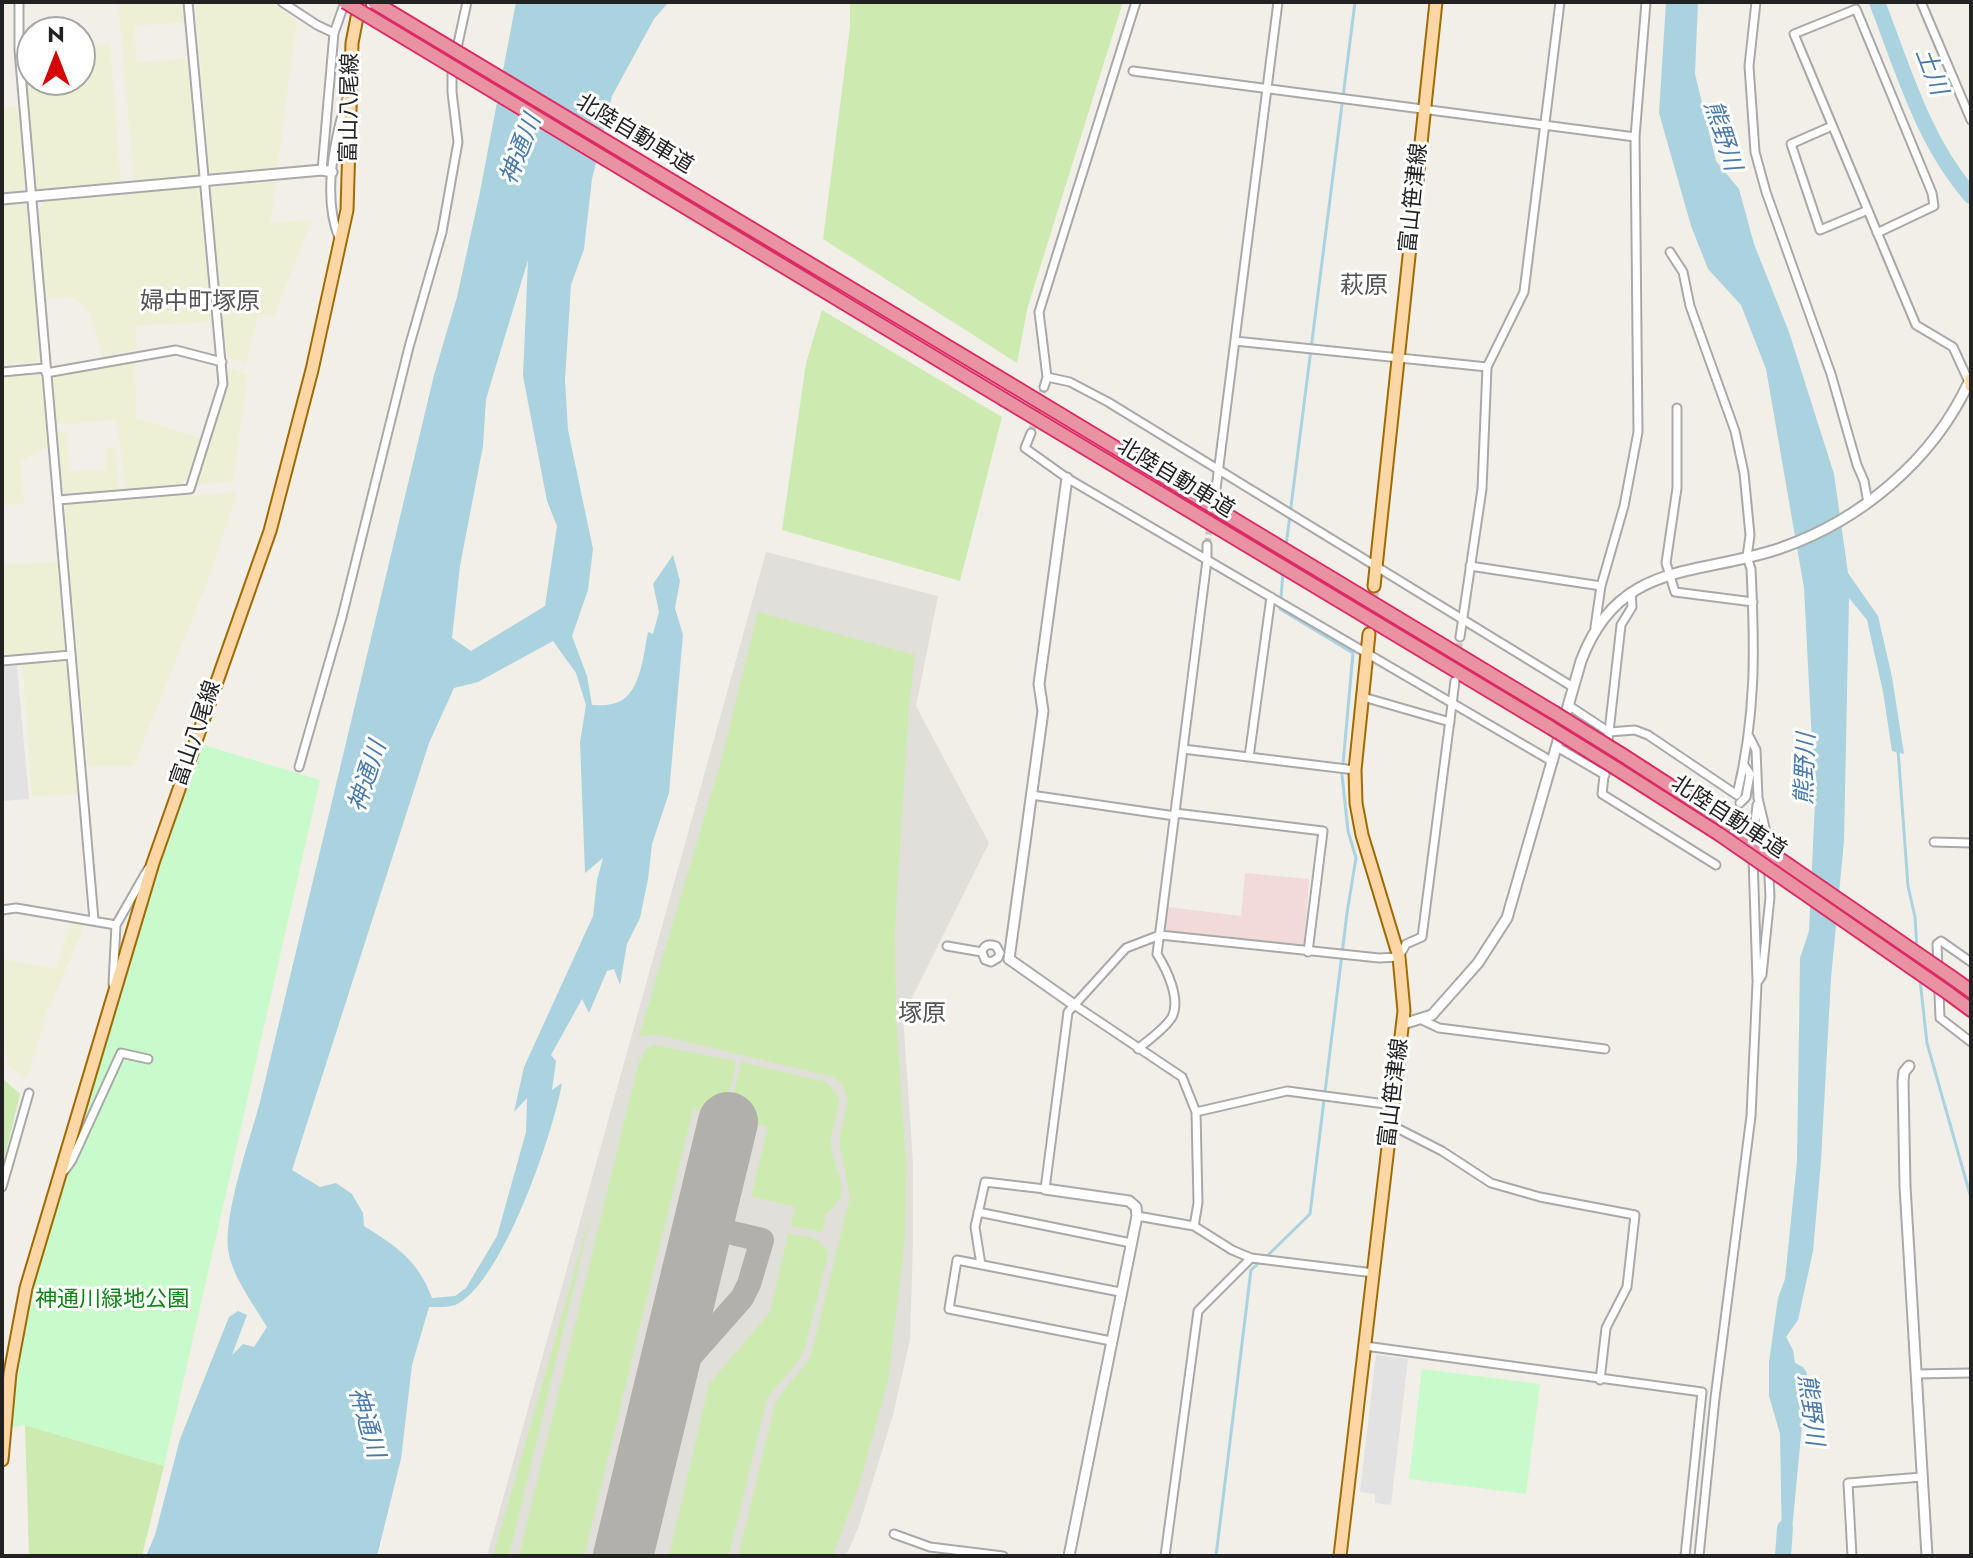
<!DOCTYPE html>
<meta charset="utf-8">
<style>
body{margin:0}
#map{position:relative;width:1973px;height:1558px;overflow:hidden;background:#f2efe9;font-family:Jost,sans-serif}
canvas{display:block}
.frame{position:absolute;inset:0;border:4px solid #222;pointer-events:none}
.north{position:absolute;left:16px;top:16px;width:80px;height:80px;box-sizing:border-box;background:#fff;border:2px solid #a7a7a7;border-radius:50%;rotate:0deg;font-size:22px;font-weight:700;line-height:32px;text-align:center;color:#222}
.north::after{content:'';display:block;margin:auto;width:28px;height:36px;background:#d40000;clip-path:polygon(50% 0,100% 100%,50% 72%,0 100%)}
</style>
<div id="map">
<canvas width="1973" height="1558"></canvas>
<div class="frame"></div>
<div class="north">N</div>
</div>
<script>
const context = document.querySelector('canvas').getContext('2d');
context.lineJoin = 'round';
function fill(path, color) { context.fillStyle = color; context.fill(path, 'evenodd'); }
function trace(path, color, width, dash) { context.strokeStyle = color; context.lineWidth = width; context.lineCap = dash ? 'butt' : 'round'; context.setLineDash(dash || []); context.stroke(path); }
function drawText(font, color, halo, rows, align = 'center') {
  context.font = font + ' Jost,"Noto Sans JP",sans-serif'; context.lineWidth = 6; context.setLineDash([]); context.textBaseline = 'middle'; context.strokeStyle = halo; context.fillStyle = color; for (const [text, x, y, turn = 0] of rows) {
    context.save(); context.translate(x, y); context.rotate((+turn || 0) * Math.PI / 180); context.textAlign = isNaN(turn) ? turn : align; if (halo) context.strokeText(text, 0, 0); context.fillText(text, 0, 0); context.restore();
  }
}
fill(new Path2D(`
 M1245,873L1309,879L1304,946L1165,931L1168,907L1241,916Z`), '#f2dad9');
fill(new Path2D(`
 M766,552L938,596L916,706L989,843L903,1016L913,1162V1241L910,1340L893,1415L859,1526L846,1556H487Z`), '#e1dfda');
fill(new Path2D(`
 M118,2H184L185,22L134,26L137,62L190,58L199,177L134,181Z
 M195,2H269L297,21L277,169L210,178Z
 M110,44L121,183L39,191L35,187L24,50L32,49V80H80V46Z
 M17,106L26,184L19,192L2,194V108Z
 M276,181L270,223L312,219L274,316L258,315L246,364L227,357L210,188Z
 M198,187L212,322L136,326L137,349L103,356L89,312L74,297L45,299L38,210L44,202Z
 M17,202L27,206L40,359L34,362L2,365V204Z
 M135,362L136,418L201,438L187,479L180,484L125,490L117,420L56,425L52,381L58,375Z
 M229,368L248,375L233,482L195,485L225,392Z
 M37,372L41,378L48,447L21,461L24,504L2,505V376Z
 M66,432L69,471L105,470V448L115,447L120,490L68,495L63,492L57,433Z
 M237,492L211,573L134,766L88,767L64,509L68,504Z
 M57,562L65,651L2,656V564Z
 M66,660L78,794L32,797L22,664Z
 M71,921L86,923L47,1012L28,1076L22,1077L7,1064L2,1011V959L56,969Z`), '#eef0d5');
fill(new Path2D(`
 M850,2H1123L1028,306L1017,363L823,239L850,27Z
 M822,310L1002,417L960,581L782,530L806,363Z
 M758,612L915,655L909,706L895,927L896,1016L906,1163L905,1239L888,1381L860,1482L833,1556H738L775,1405C783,1386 801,1374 811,1355L850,1197L840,1147V1136L848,1100L842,1084L833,1077L658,1035L639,1036L722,758Z
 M654,1045L735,1061V1069L723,1116L693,1109L584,1556H519L638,1064L647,1048Z
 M741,1062L826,1082L839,1097C839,1113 830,1131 831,1146C835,1175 856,1192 826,1214L822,1232L791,1226L795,1207L751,1196L768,1127L728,1117Z
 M2,1078L20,1094L2,1168Z
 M594,1203L509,1556H493Z
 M788,1234C804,1235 824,1237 828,1255L805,1348L797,1363L767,1398L729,1556H669L709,1384L770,1312Z
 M25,1425L164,1466L142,1556H29Z`), '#cdebb0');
fill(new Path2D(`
 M200,744L320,780L164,1466L25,1425L3,1429L26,1288L112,994Z
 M1422,1369L1540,1384L1526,1494L1409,1479Z`), '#c8facc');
fill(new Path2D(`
 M17,666L29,799L2,801V667Z
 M1376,1355L1408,1359L1391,1505L1375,1503V1494L1360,1492Z`), '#e2e2e2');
fill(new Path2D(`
 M516,2H669L654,19L612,96L592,179L584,249L571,285L565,380L568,430L593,549L588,590L572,636L587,676L592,705C598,705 605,706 612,704C641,699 643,655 648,632L653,634L659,612L653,584L673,555L680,581L675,608L683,635L669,793L652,844L648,879L640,918L627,944L620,985L614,969L607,971L589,1013L582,999L551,1055L556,1061L552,1090L562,1083C553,1134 504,1277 459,1303C451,1308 438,1307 429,1307L412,1365L401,1459L377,1556H146L155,1535L180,1439L229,1317L238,1311L247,1315L232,1355L243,1344L254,1347L267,1327C253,1303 232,1277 228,1249C224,1212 250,1139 260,1102L434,375L457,297L480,192ZM528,260L523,376L547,501L557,526L545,606L471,651L452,638L460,566L483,446L486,399ZM553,641L576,673L586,705L580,742L585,873L603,858L597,880L593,916L524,1067L514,1112L527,1098L526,1132L497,1236L466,1288L455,1296L432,1298C418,1260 397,1247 364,1226L363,1213L352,1194L336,1183L320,1187L292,1170L429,743L454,688L478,682Z
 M1666,2H1698L1695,74L1716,161L1739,189L1754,244L1789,332L1834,474L1848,573L1878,616L1892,677L1904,754L1892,751L1883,692L1867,620L1849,598L1844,841L1831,978L1821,1161L1813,1251L1798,1320L1786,1337L1793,1350L1795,1363L1803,1367L1807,1373L1790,1551L1782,1545L1780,1434L1769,1396V1362L1778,1298L1785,1279L1797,1161L1800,958L1809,931L1815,802L1804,588L1766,369L1741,305L1708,269L1691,226L1659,113Z`), '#aad3df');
trace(new Path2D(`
 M1286,546L1355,2
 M1898,750L1908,886L1915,917L1917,949
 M1920,980L1927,1043L1971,1198
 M1266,1257L1310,1214L1347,913L1356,858L1348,831L1342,775L1353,653L1280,609L1283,573
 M1216,1556L1251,1270L1260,1262`), '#aad3df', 3);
trace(new Path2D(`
 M1877,2C1903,69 1923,141 1971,196
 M1783,1556L1785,1528`), '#aad3df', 16);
trace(new Path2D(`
 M665,1385L742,1298L749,1284L762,1240L703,1226`), '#b1b0ac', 24);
trace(new Path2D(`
 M623,1556L728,1122`), '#b1b0ac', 60);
trace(new Path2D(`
 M1031,433L1044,387
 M1207,545L1216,489
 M1456,671L1460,637`), '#c8c6c1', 7, [7, 3.5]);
trace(new Path2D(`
 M1369,634L1374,586`), '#c8c6c1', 11, [11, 5.5]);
const minor = new Path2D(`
 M19,2V50L94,920
 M282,2L317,25L334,33L345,2
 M1756,2L1749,66L1755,152L1766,192L1831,374L1857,465L1864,481L1868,503
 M1921,2L1971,120
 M1133,71L1635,137
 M1832,126L1791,144L1820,230L1868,210
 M322,170L334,33
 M1877,233L1934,206L1932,193L1856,9L1794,34L1916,325L1953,347L1969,382
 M339,238C322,196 334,140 347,98
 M1235,341L1487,367
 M2,372L45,368
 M46,373L176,350L222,362
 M1047,377L1070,382L1108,402L1573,687
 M1044,387L1047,377L1039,312L1136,2
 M1677,408V488L1666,563L1675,592L1753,602
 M1031,433L1025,448L1067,478L1553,762
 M1216,489L1278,2
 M58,500L190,489L223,384L188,2
 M1470,566L1601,586
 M1631,592L1632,607L1621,625L1602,794L1716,865
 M1595,627L1601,586L1624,506L1638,432L1635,137L1646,2
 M1460,637L1482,489L1487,367L1524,292L1560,2
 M2,661L71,655
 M1363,697L1450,722
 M1568,705L1609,732L1635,730L1648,735L1737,795C1756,715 1755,650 1751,569L1747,557L1750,535L1744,473L1735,431L1690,306L1683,272L1670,252
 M1557,747L1605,775
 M1183,749L1355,770
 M1249,757L1271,597
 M299,767L342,617L409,347L442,232L458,142L452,92V71L467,2
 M1031,795L1175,816
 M1740,803L1746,797L1750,774L1744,765
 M1175,813L1323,831L1308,952
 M1753,841L1757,805
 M1934,842L1971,843
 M1753,857L1757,980
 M2,910L16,908L116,925
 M947,946L982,952L985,960L991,962L998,958L1000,953L996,946C989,943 984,945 982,952
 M1971,962L1941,941L1937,944L1940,1018L1971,1042
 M113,984L116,925L148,869
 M1073,1004L1182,1077L1196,1112L1198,1203L1194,1226
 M1420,1019L1439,1028L1605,1049
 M1138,1049C1148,1040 1165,1029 1172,1017C1181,999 1167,970 1157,954L1207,560V545
 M1196,1112L1287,1091L1393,1105
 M1391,1125L1442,1151L1491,1183L1540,1197L1635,1215L1627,1287L1606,1328L1600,1380
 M65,1170L72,1160L121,1053L148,1059
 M2,1187L29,1093
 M978,1212L1131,1243
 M1137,1216L1194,1226L1232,1250L1251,1258L1374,1273
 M981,1265L975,1227L985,1182L1045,1189L1068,1012L1126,948L1160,935L1379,958L1399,957L1406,944L1422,937L1455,681
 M1111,1341L949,1309L957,1260L1120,1292
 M1365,1346L1702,1392L1685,1556
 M1916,1374L1971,1373
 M894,1534L930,1547L1003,1556
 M1165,1556L1198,1311L1251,1258
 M1699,1556L1715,1398L1751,1116L1757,983L1762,975L1770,897L1767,836L1758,798L1756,750L1750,738
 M1852,1556L1848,1483L1922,1477`);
const tertiary = new Path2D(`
 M2,199L322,170L332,172
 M1067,478L1039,684L1043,711L1009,959L1073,1004
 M1403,1024L1432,1015L1478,963L1507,918L1581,661C1619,559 1697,577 1781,548C1861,520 1933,460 1969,382
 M1909,1066L1904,1072L1903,1081L1905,1186L1927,1556
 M1045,1189L1129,1201L1136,1207L1137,1216L1069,1556`);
const primary = new Path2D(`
 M1971,379V386
 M1374,586L1436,2
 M2,1460L10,1373L26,1288L153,863L270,531L312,370L347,210L352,43L360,2
 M1340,1556L1404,1011L1399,957L1362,835L1356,803L1355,770L1369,634`);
const motorway = new Path2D(`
 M1010,384L1555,713
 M1005,400L1551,728
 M1621,754L1723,820
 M1617,769L1719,834
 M1950,976L1971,991
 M1948,993L1971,1010`);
trace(minor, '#a9a9a9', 11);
trace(tertiary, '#a9a9a9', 13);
trace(primary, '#a06b00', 15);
trace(motorway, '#dc2a67', 16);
trace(minor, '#fff', 7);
trace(tertiary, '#fff', 9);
trace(primary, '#fcd6a4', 11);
trace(motorway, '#e892a2', 12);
const motorwayBridge = new Path2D(`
 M345,2L1005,400
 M374,2L1010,384
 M1555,713L1621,754
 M1551,728L1617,769
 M1723,820L1950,976
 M1719,834L1948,993`);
trace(motorwayBridge, '#dc2a67', 16, []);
trace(motorwayBridge, '#e892a2', 12);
drawText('22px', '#222', '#fff', [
 ["富山八尾線",351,108,-89],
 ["北陸自動車道",634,135,31],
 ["富山笹津線",1415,198,-84],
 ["北陸自動車道",1175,479,31],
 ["富山八尾線",197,734,-71],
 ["北陸自動車道",1728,818,33],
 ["富山笹津線",1395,1093,-83]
]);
drawText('22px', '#0c8416', '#fff', [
 ["神通川緑地公園",112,1301]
]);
drawText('italic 24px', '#4a7aab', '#fff', [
 ["土川",1930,72,69],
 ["熊野川",1721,136,72],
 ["神通川",522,150,-69],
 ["熊野川",1807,769,-88],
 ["神通川",369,777,-72],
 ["熊野川",1809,1410,83],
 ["神通川",365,1423,74]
]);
drawText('24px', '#555', '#fff', [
 ["萩原",1364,287],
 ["婦中町塚原",200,303],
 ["塚原",922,1015]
]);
</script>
